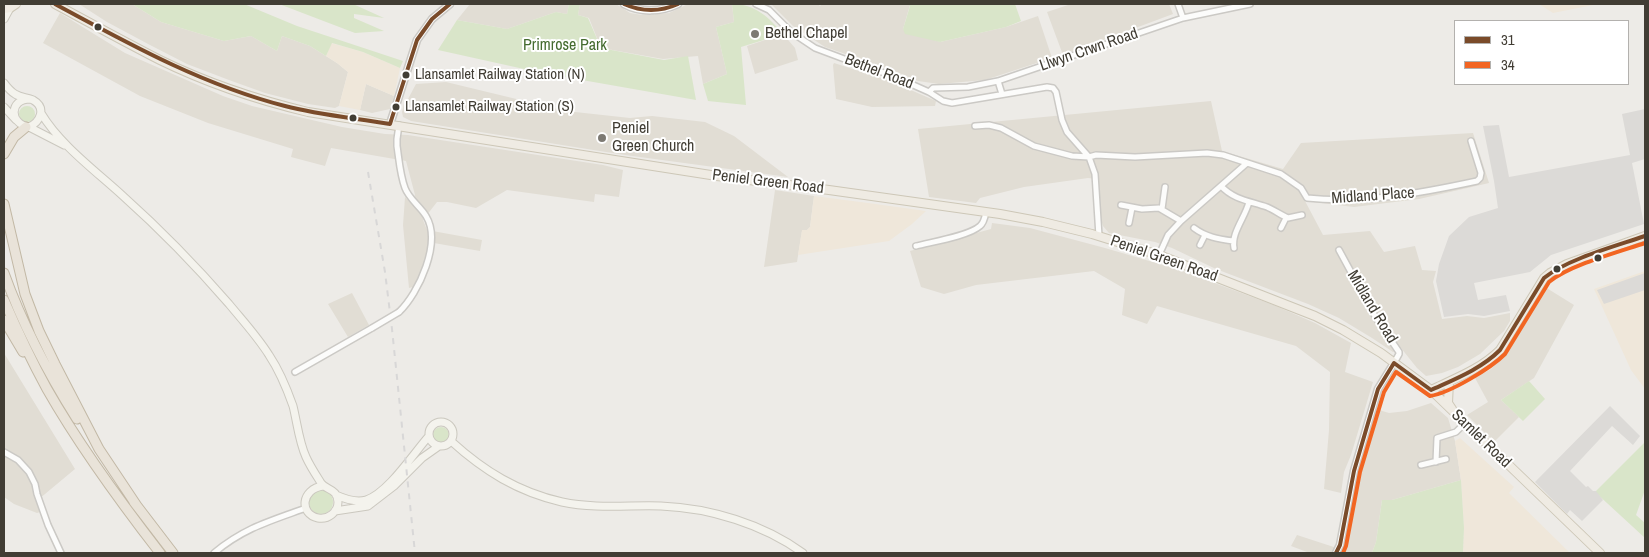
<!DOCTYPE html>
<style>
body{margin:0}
#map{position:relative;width:1649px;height:557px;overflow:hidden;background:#edebe7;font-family:"Archivo Narrow",sans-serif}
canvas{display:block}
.frame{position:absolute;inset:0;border:5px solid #413d34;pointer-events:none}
.legend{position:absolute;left:1454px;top:20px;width:175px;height:65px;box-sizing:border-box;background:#fff;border:1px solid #b3b1ae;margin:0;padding:6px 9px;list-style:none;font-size:15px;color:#413d34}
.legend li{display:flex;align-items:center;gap:10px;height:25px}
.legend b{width:25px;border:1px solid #b3b1ae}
</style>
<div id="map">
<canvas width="1649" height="557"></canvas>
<div class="frame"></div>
<ul class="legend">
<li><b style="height:6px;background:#7a4b2a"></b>31</li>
<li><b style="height:6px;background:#f26522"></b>34</li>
</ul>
</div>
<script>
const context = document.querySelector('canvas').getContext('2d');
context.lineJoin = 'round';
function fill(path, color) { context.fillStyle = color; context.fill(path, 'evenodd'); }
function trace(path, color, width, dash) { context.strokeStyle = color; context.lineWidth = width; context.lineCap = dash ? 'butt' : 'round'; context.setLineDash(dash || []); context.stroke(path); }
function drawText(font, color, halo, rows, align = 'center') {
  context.font = font + ' "Archivo Narrow",sans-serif'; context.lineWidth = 4; context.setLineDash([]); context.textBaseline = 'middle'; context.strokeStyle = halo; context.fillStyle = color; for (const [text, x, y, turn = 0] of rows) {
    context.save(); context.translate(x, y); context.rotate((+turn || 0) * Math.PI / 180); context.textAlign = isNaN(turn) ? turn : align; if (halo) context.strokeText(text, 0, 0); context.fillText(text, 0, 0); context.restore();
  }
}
fill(new Path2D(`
 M79,4H132L161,22L224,41L251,36L277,51L282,36L310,46L337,63L348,72L339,106L335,108L308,104L265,93L229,80L187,64L150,45L107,22Z
 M470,4H569L567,14L556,12L507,29L457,20Z
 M580,4H616L630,13L642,15L669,13L688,4H732L734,22L716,27L727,74L703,84L698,56L663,59L601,48L589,18L578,15Z
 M771,4H818L820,6L822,4H907L910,5L903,29L940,42L1006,27L1038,16L1052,58L985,80L939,84L918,81L890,69L825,47L793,26Z
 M1071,4H1169L1173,14L1063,55L1047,12Z
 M60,13L125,53L223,96L252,106L342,127L385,134L408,135L603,165L623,170L619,197L595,194L594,202L507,190L476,208L447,202H437L423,220L427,230L482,240L480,251L428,242V251L423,268L413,287L409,288L403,225L405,197L411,203L415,195L406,161L331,148L325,166L291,157L293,149L208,123L140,96L43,43Z
 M783,34L795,48L798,60L755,74L747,46Z
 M834,63L890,81L936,101L935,106L872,107L836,99L833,65Z
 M446,82L566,111L630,118L652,116L705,122L734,136L788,177L625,155L411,121L403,117L402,112L405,99H408L416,84Z
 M366,84L394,96L390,109L372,113L360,110Z
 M1211,101L1222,151L1283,169L1301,143L1473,133L1489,183L1419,199L1354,207L1305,201L1323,235L1370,231L1384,252L1415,246L1422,270L1436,271L1433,282L1442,319L1467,316L1484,318L1510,313V321L1504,331L1480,354L1458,367L1442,373L1426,376L1417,368L1401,348L1393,352L1372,338L1339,318L1308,304L1216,269L1172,248L1155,242L1109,233L1103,226L1099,214L1097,179L1088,178L1024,187L980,198L976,203L929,197L918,129Z
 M775,190L814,196L810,227L807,230L802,231L797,262L764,267Z
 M992,223L1030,228L1105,248L1180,270L1276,306L1315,323L1351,343L1345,372L1373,382L1351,455L1344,472L1341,493L1324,489L1329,430L1330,372L1296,346L1157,306L1147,324L1122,315L1125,289L1094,271L976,285L944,294L921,287L910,251L991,229Z
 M1545,287L1574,305L1534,378L1501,400L1519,417L1494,442L1467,415L1488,402L1475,378L1491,369L1508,352Z
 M352,293L369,325L348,337L328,304Z
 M4,353L75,469L39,499L43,511L37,513L14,504L4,497Z
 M1431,403L1448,418L1455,441L1461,480L1392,500H1382L1376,542L1372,553H1306L1307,552L1291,546L1297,535L1346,551L1349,531L1351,496L1357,469L1376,409L1389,413L1407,411Z`), '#e1ddd4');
fill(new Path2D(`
 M1539,4H1598L1553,13Z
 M331,43L363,52L400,68L394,96L366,84L360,110L339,106L348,72L337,63L326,56Z
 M814,196L868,203L926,211L912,224L889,241L798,255L802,230H807L810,227Z
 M1645,271V389L1631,370L1594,289Z
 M1460,438L1514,487L1509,493L1570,553H1463L1464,528L1461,480L1455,441Z`), '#efe7da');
fill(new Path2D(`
 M132,4H244L297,26L403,61L400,68L363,52L332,43L326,56L310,46L282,36L277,51L251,36L224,41L161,22Z
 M279,4H353L384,18L354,14V18L384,31L355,33Z
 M569,4H580L578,15L588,18L601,48L664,60L688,56L696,100L542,73L438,50L457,20L507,29L556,12L567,14Z
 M732,4C755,4 769,17 783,34L741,47L746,105L708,101L703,84L727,74L716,27L734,22Z
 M907,4H1015L1021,21L1006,27L940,42L905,34L903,29L910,6Z
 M19 114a8 8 0 1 1 16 0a8 8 0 1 1-16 0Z
 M1529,381L1545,399L1523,421L1501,400Z
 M433 435a8 8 0 1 1 16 0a8 8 0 1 1-16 0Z
 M1645,442V490L1636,515L1645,523V538L1595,492Z
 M1461,480L1464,528L1463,553H1372L1376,542L1382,500H1392Z
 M309 502a12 12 0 1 1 24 0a12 12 0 1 1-24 0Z`), '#d9e5c9');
fill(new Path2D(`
 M1645,109V159L1632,163L1644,224L1551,255L1530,272L1474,283L1478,300L1506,295L1510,311L1484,316L1468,314L1444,317L1436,281L1439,264L1449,236L1469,217L1498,208L1494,181L1483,126L1499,125L1509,177L1630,155L1622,114Z
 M1645,273V290L1604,304L1597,290Z
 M1610,406L1640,436L1633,445L1612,426L1570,471L1586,487L1588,486L1593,491H1596L1603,500L1582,521L1570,510L1567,514L1535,482Z`), '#dcdad7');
const minor = new Path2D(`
 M756,4L769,10L791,32L815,48L847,60L893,76L929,92L943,101L952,103L1047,87L1053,88L1056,92L1062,120L1067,132L1089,157L1095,174L1099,236
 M1178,4L1183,18
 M998,81L1002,94
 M929,92L933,88L968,87L998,81L1183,18L1250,4
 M975,126L989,125L1001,128L1034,146L1072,156L1089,157L1096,155L1135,157L1207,153L1223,155L1281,174L1301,188L1307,198C1365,204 1421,193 1477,181L1480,178L1481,173L1471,141
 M1221,186C1234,200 1250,201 1267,207C1274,210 1281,215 1288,218L1302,215
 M1121,205L1142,209L1159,208L1181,221
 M1162,209L1165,187
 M1129,223L1132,208
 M1194,228C1206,237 1218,239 1233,241
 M1281,228L1286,218
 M1200,245L1205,235
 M916,246C931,242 969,236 980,226C984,223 985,217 986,212
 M1234,248C1231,233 1245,218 1249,202
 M1339,250L1376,318L1399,352V354L1394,363
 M1159,255L1168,235L1181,221L1247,163
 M399,312C419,293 442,242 426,216C420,206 409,199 405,188C400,175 399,159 397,146V139L399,125
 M295,372L372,328
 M4,452L18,460L29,472L35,484L37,494L48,525L61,553
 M1436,462L1437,438L1456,432L1465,423
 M1421,465L1446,459
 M214,553C244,528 270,521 306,508`);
const tertiary = new Path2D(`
 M624,4C641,13 661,12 678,4
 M390,124L417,40L432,19L450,4
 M1336,553L1340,545L1354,471L1378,389L1394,363`);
const secondary = new Path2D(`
 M4,19L10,8
 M4,83C7,87 10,91 15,94C21,98 27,97 33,100C47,108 40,122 29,127C9,124 9,99 30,99
 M4,107L16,120
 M41,113C60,145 97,172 123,196C161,230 196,266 229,304C243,321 257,336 269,355C279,370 287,389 293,406C297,422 299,442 306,457C310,466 316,475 321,483C327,491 337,488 338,502C338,512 328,520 318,518C299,514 301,489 323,486
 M29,127L64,145
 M429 434a12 12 0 1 1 24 0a12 12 0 1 1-24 0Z
 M451,441C484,471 518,492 562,502C595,509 628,505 661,506C710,508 763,524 803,553
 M336,495C345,499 356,503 366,500C388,493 413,454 429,436
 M335,511L368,506L394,486L422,458L439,446`);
const primary = new Path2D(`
 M55,4C90,23 125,42 160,60C207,83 258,100 308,112L717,176L829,190L1000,214L1043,222L1092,234L1159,255L1315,316L1343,330L1381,353L1431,390L1600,553
 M4,9L10,8L16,4
 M1449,382L1448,403L1452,409
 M1431,390C1454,379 1481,369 1500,350L1544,278L1550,273L1567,264L1645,236`);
const motorway = new Path2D(`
 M4,154L14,137L26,127
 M4,204L25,294L39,331L55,364L99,449L137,506
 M4,273C22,323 48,373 77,419
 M4,300C17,330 31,360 47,389C80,447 119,500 160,553
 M4,320L23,352
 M134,502L173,553`);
trace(minor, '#cbc9c5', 8);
trace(tertiary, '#cbc9c5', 9);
trace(secondary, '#cbc8bf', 9);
trace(primary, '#cdc7b7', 10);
trace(motorway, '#c2b8a5', 11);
trace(minor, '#fcfcfb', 5);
trace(tertiary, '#fcfcfb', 6);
trace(secondary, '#f4f3ed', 7);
trace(primary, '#efebe3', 8);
trace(motorway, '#e9e3d9', 9);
trace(new Path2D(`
 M368,172L385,272L392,329L415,553`), '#d8d7d7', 2, [6, 6]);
const minorBridge = new Path2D(`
 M372,328L399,312`);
trace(minorBridge, '#cbc9c5', 8, []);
trace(minorBridge, '#fcfcfb', 5);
trace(new Path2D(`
 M55,4C129,44 203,85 285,106C319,115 355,118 390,124L417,40L432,19L450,4
 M624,4C642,12 660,12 678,4
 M1336,553L1340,545L1354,471L1378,389L1394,363L1431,390C1455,379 1481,369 1500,350L1544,278C1567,259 1616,246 1645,236`), '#7a4b2a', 4);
trace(new Path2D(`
 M1343,553L1346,546L1360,472L1384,392L1396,372L1430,396C1450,393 1491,368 1505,354L1549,282C1570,265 1618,252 1645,243`), '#f26522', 4);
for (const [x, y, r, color] of [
 [98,27,4.5,"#413d34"],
 [755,34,5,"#7d7a73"],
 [406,75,4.5,"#413d34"],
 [396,107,4.5,"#413d34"],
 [353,118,4.5,"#413d34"],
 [602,138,5,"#7d7a73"],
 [1598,258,4.5,"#413d34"],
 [1557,269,4.5,"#413d34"]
]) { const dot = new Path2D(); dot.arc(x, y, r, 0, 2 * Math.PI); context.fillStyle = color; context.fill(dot); trace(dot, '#fff', 2); }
drawText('15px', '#413d34', '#fff', [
 ["Llansamlet Railway Station (N)",415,75],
 ["Llansamlet Railway Station (S)",405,107]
], 'left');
drawText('16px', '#413d34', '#fff', [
 ["Bethel Chapel",765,34],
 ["Peniel",612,129],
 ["Green Church",612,147]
], 'left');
drawText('16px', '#446b2f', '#fff', [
 ["Primrose Park",565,46]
]);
drawText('16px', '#413d34', '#fff', [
 ["Llwyn Crwn Road",1089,50,-19],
 ["Bethel Road",879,72,21],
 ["Peniel Green Road",768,182,7],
 ["Midland Place",1373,196,-4],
 ["Peniel Green Road",1164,259,19],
 ["Midland Road",1372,307,59],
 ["Samlet Road",1481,439,44]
]);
</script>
